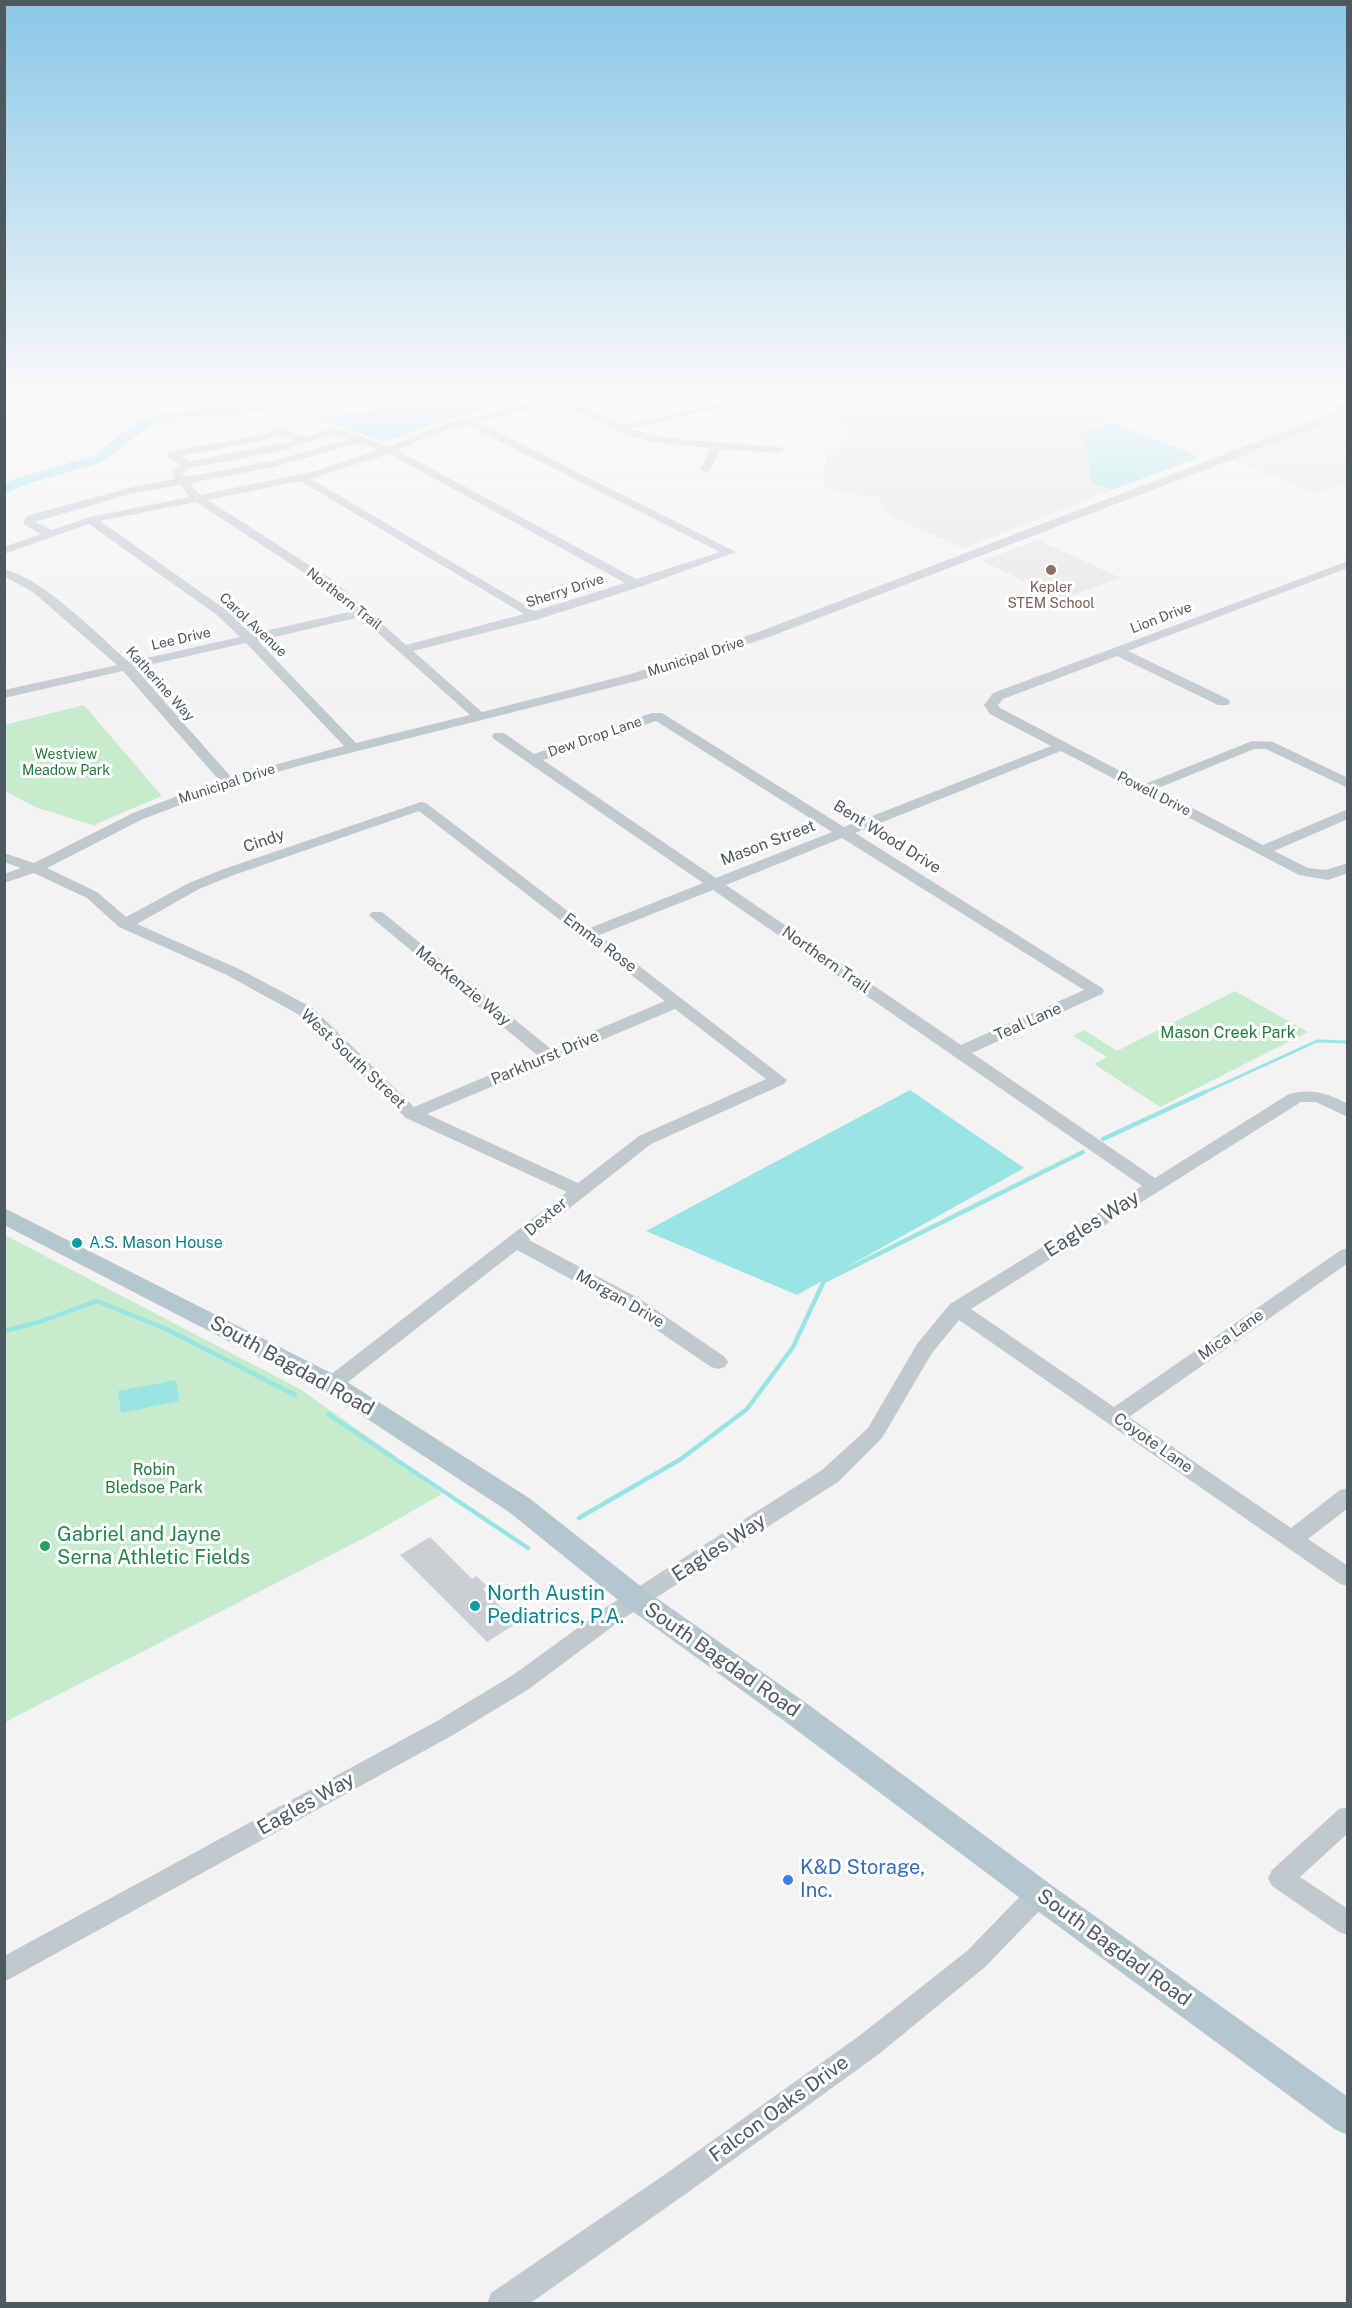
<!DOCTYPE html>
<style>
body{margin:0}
#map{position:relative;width:1352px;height:2308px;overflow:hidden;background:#f4f2f3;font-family:"Public Sans",sans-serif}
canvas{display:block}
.frame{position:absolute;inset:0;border:6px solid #4c595e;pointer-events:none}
</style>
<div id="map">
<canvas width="1352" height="2308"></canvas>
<div class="frame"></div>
</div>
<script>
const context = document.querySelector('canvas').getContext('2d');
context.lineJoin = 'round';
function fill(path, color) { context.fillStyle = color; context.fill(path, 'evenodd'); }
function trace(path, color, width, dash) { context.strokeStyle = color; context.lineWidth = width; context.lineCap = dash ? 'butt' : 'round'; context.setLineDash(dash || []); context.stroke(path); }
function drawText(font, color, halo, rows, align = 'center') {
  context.font = font + ' "Public Sans",sans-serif'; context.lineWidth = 6; context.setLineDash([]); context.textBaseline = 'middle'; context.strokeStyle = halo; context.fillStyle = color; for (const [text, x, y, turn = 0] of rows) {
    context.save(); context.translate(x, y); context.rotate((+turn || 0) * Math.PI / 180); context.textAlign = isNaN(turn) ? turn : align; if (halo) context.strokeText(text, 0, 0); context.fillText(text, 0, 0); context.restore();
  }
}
fill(new Path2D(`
 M1301,434L1347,450V484L1318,494L1230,459Z`), '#eae5e0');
fill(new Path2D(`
 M899,392H1028L1114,423L1098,426L1084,436L1092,482L1112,490L964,548L891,517L885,511L878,497L845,494L824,486L826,455L835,451L852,430L832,419L831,413L839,408Z
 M1347,417V450L1301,434Z
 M1038,540L1121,578L1062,599L982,561Z`), '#e5e4e4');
fill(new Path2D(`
 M84,705L162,796L96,824V826L35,807L5,791L4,725Z
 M1235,991L1308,1032L1160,1107L1094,1064L1107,1057L1073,1036L1084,1030L1117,1051Z
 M5,1235L300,1389L391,1453L442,1494L370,1535L5,1722Z`), '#c6eccd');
fill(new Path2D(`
 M466,399L486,410L437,423L384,442L315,417Z
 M1114,423L1200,457L1112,490L1092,483L1084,436L1078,433Z
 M910,1090L1024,1168L797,1295L646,1231Z
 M176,1380L179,1401L121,1413L118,1391Z`), '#98e5e4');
trace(new Path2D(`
 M435,392L440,400`), '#98e5e4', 2);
trace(new Path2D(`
 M1201,1094L1317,1041L1348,1042`), '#98e5e4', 3);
trace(new Path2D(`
 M1103,1139L1205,1092
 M4,1331L39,1322L97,1301L166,1329L295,1395
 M328,1414L528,1548
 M579,1518L681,1459L747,1409L793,1347L824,1281L1083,1152`), '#98e5e4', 4.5);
fill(new Path2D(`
 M392,392H422L416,396L362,406L280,408L226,417L175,419L152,424L103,462L24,485L4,495V484L14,479L93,456L142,418L147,417L175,411L226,409L280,400L362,398Z`), '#98e5e4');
fill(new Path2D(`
 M430,1537L472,1579L476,1576L487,1586L483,1589L517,1623L487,1642L400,1555Z`), '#cacfd1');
fill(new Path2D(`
 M572,392H590L567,400L622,425L737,399V403L631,429L666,438L780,447L785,450L780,453L721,449L709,471L705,472L700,469L711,448L666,444L630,437L556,402L478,422L736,552L640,587L539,619L413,651L482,712L631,674L761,631L1338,411L1287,392H1303L1348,407V415L769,637L641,680L302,765L233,785L143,819L47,868L97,892L126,917L189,883L221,870L421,802L426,803L590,928L703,883L494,739L492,736L494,733H504L534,754L652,713H662L844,827L1051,746L990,714L984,705L993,693L1348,561V568L1128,651L1228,699L1230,702L1228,705H1218L1117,656L1003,699L998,705L1000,708L1145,784L1252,741L1273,742L1348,778V788L1266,749H1254L1156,789L1263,845L1348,809V819L1274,851L1308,868L1326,870L1348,863V873L1328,880L1299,875L1061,751L855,833L1102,988L1104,991L1102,994L972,1053L1155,1178L1289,1094C1311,1088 1328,1093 1348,1104V1117L1316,1102H1301L971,1309L1114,1407L1341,1250L1348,1248V1263L1129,1417L1291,1528L1340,1490L1348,1488V1508L1308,1539L1348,1566V1586L1340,1584L959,1320L932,1353L882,1438L838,1482L624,1618L529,1689L453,1735L4,1982V1956L437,1721L513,1675L608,1606L822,1470L868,1428L917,1344L950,1304L1142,1186L713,890L599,935L787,1080L784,1084L651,1144L529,1240L640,1299L725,1357L728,1362L725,1367L718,1369L711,1367L626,1309L517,1250L339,1389L332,1391L325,1389L322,1384L325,1379L567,1192L406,1118L301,1016L227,975L119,927L87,898L34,873L4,883V874L21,868L4,862V853L34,863L133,813L219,780L123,671L4,698V690L117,665L34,593L4,576V569C44,579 97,634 129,662L240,637L217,615L89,524L4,554V547L41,534L25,525L23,523L26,516L129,488L175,479L172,470L179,465L168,456V452L256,436L281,429L304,437L330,429L345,430L388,447L438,426ZM467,425L720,552L636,579L397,450L446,430ZM280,435L294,441L189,461L181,456L257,442ZM331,435L350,439L272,461L185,477L182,474L190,468L277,452ZM359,443L378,450L316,471L200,495L190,483L274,467ZM388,454L393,456L625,583L535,611L311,479ZM300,481L524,614L406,645L334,581L208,500ZM180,485L190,497L90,517L52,530L35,522L130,494ZM196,502L326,587L354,611L251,634L225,609L100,521ZM360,617L470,715L356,743L258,641ZM246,643L344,746L231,777L135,668ZM656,721L832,832L716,878L543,760ZM419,811L665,1001L551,1049L382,912H372L369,915L372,918L537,1055L414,1107L313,1008L239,969L137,924L199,889L231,876ZM842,838L1084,990L961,1045L726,885ZM675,1009L766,1079L639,1136L578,1183L427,1114Z
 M834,392H847L863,403L854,405Z
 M1348,1807V1833L1300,1877L1348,1909V1935L1339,1932L1272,1886L1268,1878L1272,1870L1339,1809Z
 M1039,1883L1048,1886L1052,1894L1048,1902L985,1967L879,2054L687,2193L529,2304H487L491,2293L667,2173L859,2036L967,1951L1030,1886Z`), '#c0c9cd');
fill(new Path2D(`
 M4,1208L341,1378L529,1498L648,1592L809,1705L1050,1884L1348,2097V2135L1336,2130L1028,1904L787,1723L628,1608L509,1512L323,1390L4,1225Z`), '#b5c7ce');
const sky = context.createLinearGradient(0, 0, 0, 715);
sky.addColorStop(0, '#88c8e6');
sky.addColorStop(0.55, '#faf9fa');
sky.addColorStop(1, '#faf9fa00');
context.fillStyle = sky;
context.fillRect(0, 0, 1352, 715);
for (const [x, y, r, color] of [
 [1051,570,6,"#8d6e63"],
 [77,1243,6,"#0f9aa8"],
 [45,1546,6,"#2e9e5b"],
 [475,1606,6,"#0f9aa8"],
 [788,1880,6,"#3f7fe0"]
]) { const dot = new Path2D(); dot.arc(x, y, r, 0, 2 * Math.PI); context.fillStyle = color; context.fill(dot); trace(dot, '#fff', 2); }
drawText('14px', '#785e54', '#fff', [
 ["Kepler",1051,588],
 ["STEM School",1051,604]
]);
drawText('14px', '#4c595e', '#fff', [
 ["Sherry Drive",565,591,-18],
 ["Northern Trail",344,599,38],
 ["Lion Drive",1161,618,-21],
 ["Carol Avenue",253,625,43],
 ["Lee Drive",181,639,-13],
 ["Municipal Drive",696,657,-18],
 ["Katherine Way",160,684,48],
 ["Dew Drop Lane",595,737,-19],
 ["Municipal Drive",227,784,-18],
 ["Powell Drive",1154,794,27]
]);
drawText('14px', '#217b3a', '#fff', [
 ["Westview",66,755],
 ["Meadow Park",66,771]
]);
drawText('16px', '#4c595e', '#fff', [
 ["Bent Wood Drive",887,837,32],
 ["Cindy",264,841,-19],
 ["Mason Street",768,843,-21],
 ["Emma Rose",600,943,37],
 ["Northern Trail",826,960,35],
 ["MacKenzie Way",463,986,39],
 ["Teal Lane",1028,1022,-24],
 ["Parkhurst Drive",545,1058,-23],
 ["West South Street",353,1059,43],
 ["Dexter",546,1217,-40],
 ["Morgan Drive",620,1299,30],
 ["Mica Lane",1231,1335,-35],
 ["Coyote Lane",1153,1443,35]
]);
drawText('16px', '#217b3a', '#fff', [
 ["Mason Creek Park",1228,1033],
 ["Robin",154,1470],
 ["Bledsoe Park",154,1488]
]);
drawText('16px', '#0d838f', '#fff', [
 ["A.S. Mason House",89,1243]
], 'left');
drawText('20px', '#4c595e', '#fff', [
 ["Eagles Way",1092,1224,-32],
 ["South Bagdad Road",292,1366,29],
 ["Eagles Way",719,1548,-33],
 ["South Bagdad Road",722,1660,35],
 ["Eagles Way",306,1804,-29],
 ["South Bagdad Road",1114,1948,36],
 ["Falcon Oaks Drive",779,2109,-36]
]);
drawText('20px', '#27864d', '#fff', [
 ["Gabriel and Jayne",57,1535],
 ["Serna Athletic Fields",57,1558]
], 'left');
drawText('20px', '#0d838f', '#fff', [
 ["North Austin",487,1594],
 ["Pediatrics, P.A.",487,1617]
], 'left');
drawText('20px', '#366cbe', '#fff', [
 ["K&D Storage,",800,1868],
 ["Inc.",800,1891]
], 'left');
</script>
